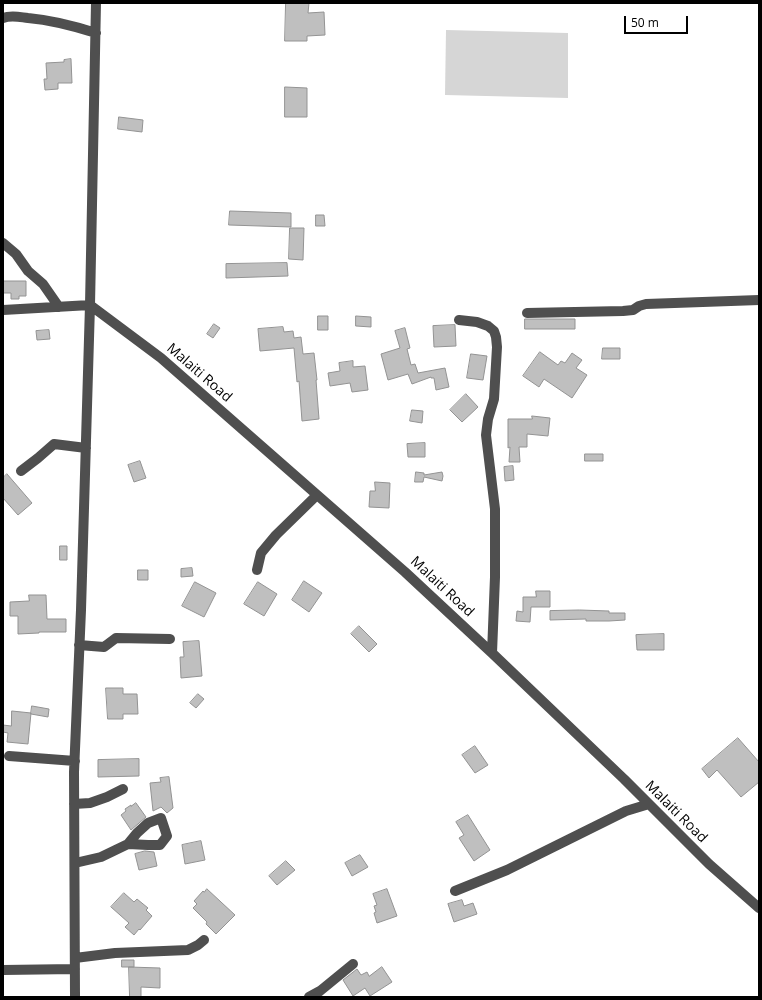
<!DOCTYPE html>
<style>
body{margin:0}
#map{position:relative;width:762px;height:1000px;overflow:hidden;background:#fff;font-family:"Open Sans",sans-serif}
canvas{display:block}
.frame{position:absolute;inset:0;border:4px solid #000;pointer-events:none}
.scale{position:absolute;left:624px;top:16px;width:64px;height:18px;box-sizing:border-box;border:2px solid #000;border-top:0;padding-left:5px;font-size:12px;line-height:14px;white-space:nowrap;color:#000;-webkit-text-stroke:3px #fff;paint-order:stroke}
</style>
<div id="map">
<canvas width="762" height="1000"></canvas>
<div class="frame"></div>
<div class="scale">50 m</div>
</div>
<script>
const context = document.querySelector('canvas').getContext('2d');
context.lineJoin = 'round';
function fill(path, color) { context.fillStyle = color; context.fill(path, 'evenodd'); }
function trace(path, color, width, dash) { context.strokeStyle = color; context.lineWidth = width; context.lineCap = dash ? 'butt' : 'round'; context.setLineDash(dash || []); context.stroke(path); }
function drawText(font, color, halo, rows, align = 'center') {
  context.font = font + ' "Open Sans",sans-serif'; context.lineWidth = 4; context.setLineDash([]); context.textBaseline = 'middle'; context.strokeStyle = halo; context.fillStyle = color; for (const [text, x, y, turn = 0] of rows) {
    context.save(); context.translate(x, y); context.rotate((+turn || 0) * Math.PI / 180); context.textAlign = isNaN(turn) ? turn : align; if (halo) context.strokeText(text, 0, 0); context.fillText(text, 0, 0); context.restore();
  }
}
fill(new Path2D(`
 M446,30L568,33V98L445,95Z`), '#d6d6d6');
const building = new Path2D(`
 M286,3H309L308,13L324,12L325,35L307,36V41H285Z
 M71,59L72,83H58V89L45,90L44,79H47L46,63L64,62V60Z
 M285,87L307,88V117H285Z
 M119,117L143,120L142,132L118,129Z
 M230,211L291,213V227L229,225Z
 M316,215H324L325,226H316Z
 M290,228H304L303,260L289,259Z
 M287,263L288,276L226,278V264Z
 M3,281H26V296H19V299H11V293H3Z
 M318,316H328V330H318Z
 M356,316L371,317V327L356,326Z
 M525,319H575V329H525Z
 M214,324L220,328L213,338L207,334Z
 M455,325L456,346L434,347L433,326Z
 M283,327L284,332L293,331L294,338L301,337L303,354L314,353L317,380H316L319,419L302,421L299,381L297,382L294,348L260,351L258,329Z
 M405,328L410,348L407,349L411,365L415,364L418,373L445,368L449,387L436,390L434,378H431V377L412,384L408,374L388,380L381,354L400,348L395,331Z
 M49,330L50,339L37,340L36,331Z
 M603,348H620V359H602Z
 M540,352L558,365L561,361L565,363L572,353L582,360L576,368L587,375L572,398L544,379L539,387L523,376Z
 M471,354L487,356L483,380L467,378Z
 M353,361V367L365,366L368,390L352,392L350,383L330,386L328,373L340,371L339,363Z
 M466,394L478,407L462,422L450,410Z
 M412,410L423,411L422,423L410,421Z
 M532,416L550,418L548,436L527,434V447H519L520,462H509L510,447L508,448V419H532Z
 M425,443V457H408L407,444Z
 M585,454H603V461H585Z
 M140,461L146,478L134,482L128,465Z
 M513,466L514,480L505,481L504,467Z
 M416,472L424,473V475L442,472L443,476L442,481L424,477L423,482H415Z
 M7,474L32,503L18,515L3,498V478Z
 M375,482L390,483L389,508L369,507L370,491H375Z
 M60,546H67V560H60Z
 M192,568L193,576L181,577V569Z
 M138,570H148V580H138Z
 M304,581L322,593L309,612L292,600Z
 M195,582L216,593L204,617L182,606Z
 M258,582L277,594L264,616L244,604Z
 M536,591H550V607H531L530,622L516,621L517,611L523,612V597H536Z
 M29,595H46L47,619H66V632H39V633L18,634V616H10V602L29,601Z
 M580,610L609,611V613H625V620L609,621H586V619L550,620V611Z
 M359,626L377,644L369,652L351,634Z
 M664,634V650H637L636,635Z
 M199,641L202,676L181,678L180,657H184L183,642Z
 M106,688H123V694H137L138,714H123V719H108Z
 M198,694L204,699L196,708L190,703Z
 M32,706L49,709L48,717L31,714Z
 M12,711L31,713L28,744L7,742L8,733L3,732V725L11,726Z
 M738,738L759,762V782L741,797L717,770L709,778L702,769Z
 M475,746L488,765L475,773L462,755Z
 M139,759V776L98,777V760Z
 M169,777L173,808L167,813L161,807L153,811L150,783L161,782L160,778Z
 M136,803L146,817L131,830L121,815L126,811L125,809L131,805V806Z
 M468,815L490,850L474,861L459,838L464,835L456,822Z
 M201,841L205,860L185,864L182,845Z
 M145,851L154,852L157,866L139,870L135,854Z
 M360,855L368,867L352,876L345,863Z
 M286,861L295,870L277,885L269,876Z
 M207,889L235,915L216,934L206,924L207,922L193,908L197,904L194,901L203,891L204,892Z
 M387,889L397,916L377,923L374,913L376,912L374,906L377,905L373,894Z
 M124,893L134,902L137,899L148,908L146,910L152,916L140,930L139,929L134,935L125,927L129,923L111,907Z
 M462,900L464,906L473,903L477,914L454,922L448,904Z
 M122,960H134V967H122Z
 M129,967L160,968V988L141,987V997H130Z
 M382,967L392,982L370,996L365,988L353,996L343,980L357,969L361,975L367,972L369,976Z`);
fill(building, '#bfbfbf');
trace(building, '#939393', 1);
trace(new Path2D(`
 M3,18C11,15 19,17 28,18C51,20 74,26 96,33
 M3,243L16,254L28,271L43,284L59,307
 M90,305L161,358L405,572L492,653L624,779L709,864L759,908
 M3,310L90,305
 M527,313L623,311L633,310L639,306L646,304L759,300
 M459,320L477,322L488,326L494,331L496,337L497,347L494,399L488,419L486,435L495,509V577L492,653
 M21,471L38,458L54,444L86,448
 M257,570L261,553L276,535L317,495
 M79,645L104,647L116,638L170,639
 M9,756L75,761
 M74,804L90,803L107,797L123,789
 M75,863L101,857L128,844L137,833L148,823L161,818L167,836L160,845H148L128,844
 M455,891L507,870L626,811L649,804
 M75,958L115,953L188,950L198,945L204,940
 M3,970L75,969
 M75,997L74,772L81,610L90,305L96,3
 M309,997L320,991L353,964`), '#4f4f4f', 10);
drawText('14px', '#000', '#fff', [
 ["Malaiti Road",199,373,41],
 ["Malaiti Road",442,587,43],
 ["Malaiti Road",676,812,45]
]);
</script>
